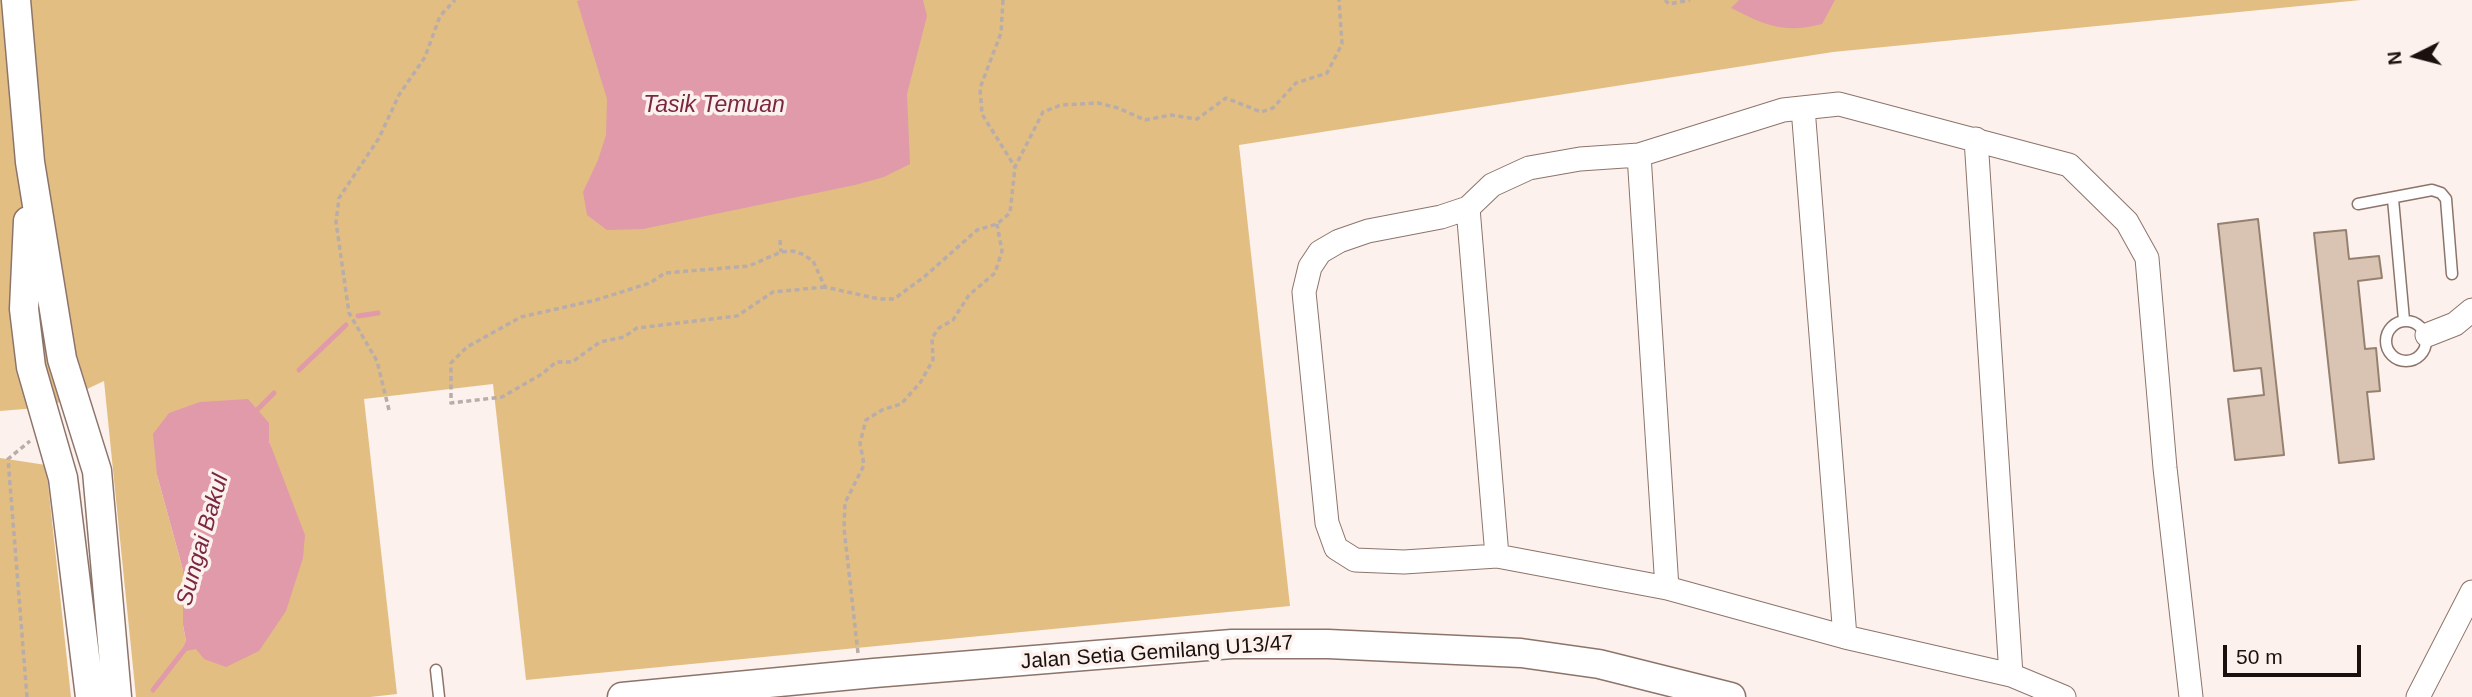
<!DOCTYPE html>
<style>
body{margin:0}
#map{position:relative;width:2472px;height:697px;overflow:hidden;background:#fcf1ec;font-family:Helvetica,sans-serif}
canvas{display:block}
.north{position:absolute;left:2381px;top:21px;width:70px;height:70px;-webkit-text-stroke:5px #fcf1ec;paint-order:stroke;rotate:264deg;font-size:19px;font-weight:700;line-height:28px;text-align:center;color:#1a100d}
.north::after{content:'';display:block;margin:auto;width:24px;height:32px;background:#1a100d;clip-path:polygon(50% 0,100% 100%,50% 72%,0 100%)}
.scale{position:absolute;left:2223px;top:645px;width:138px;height:32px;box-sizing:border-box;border:4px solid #1a100d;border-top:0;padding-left:9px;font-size:21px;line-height:24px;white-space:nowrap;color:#1a100d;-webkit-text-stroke:5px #fcf1ec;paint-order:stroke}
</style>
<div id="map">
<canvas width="2472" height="697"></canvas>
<div class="north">N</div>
<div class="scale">50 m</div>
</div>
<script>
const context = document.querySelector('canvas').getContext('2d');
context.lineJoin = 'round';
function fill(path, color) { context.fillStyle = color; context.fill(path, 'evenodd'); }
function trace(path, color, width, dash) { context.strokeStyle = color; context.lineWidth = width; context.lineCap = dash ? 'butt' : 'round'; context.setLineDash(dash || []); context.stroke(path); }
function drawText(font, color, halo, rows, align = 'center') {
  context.font = font + ' Helvetica,sans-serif'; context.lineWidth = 7; context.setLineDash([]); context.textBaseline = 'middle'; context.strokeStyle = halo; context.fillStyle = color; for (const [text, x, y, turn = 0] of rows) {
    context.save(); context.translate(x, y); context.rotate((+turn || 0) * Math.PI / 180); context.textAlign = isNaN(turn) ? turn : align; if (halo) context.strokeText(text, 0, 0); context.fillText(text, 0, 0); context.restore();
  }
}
fill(new Path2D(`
 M0,0H2361L1833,52L1239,145L1290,606L526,680L493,384L364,399L397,694L370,697H136L104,381L49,407L0,411ZM269,423V441L275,461L181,651L186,641L183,625V570L157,475Z
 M0,458L46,465L71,697H0Z`), '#e3be83');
fill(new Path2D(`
 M581,0H923L927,16L907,94L910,164L884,177L855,185L643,229L607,230L587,215L583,192L598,160L606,135L607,99L577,1Z
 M1739,0H1835L1822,24C1783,34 1765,25 1731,8Z
 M248,399L269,423V441L305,535L303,558L286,611L259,651L226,667L204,659L196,649L181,652L186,641L183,625V570L157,475L153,434L169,413L200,402Z`), '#e09aaa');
trace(new Path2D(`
 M358,316L378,313
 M299,370L346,325
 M256,417L257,410L274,393
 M153,690L185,649`), '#e09aaa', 5);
const building = new Path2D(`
 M2258,219L2284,455L2235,460L2228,399L2264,395L2261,368L2234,371L2218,224Z
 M2346,230L2349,259L2379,256L2382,278L2358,281L2365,349L2376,348L2380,391L2367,392L2374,459L2339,463L2314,233Z`);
fill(building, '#d9c3b2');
trace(building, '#968171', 2);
const service = new Path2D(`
 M2393,199L2404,320
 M2358,204L2432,190L2441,193L2446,199L2452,274
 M2386 341a20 20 0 1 1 40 0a20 20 0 1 1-40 0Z
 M436,670L439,697`);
const minor = new Path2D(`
 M1803,108L1845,637
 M1976,139L2011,675
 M1639,155L1667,588
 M1468,208L1497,556
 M2427,335L2455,324L2472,310
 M2064,697L2011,675L1845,637L1667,588L1497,556L1404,562L1355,560L1336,548L1327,523L1304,292L1310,267L1320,252L1339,241L1368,231L1441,217L1468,208L1492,185L1529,168L1580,159L1639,155L1783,110L1839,104L2069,165L2127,222L2147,258L2165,468L2191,697
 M2418,697L2472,592`);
const tertiary = new Path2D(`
 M16,0L30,162L62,359L97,471L117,697
 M28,221L24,309L31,367L63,478L90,697
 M622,697L874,673L1232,644H1328L1521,653L1599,664L1731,697`);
trace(service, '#8d746b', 13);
trace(minor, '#8d746b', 25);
trace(tertiary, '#8d746b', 31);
trace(new Path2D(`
 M1003,0L1001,33L980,88L982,114L1015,167
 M1665,0L1669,4L1690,0
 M780,240L781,252
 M825,287L773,292L737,316L637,328L624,337L600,342L572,362H556L542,374L502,397L451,403V363L467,347L521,317L596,300L650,283L665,273L749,266L781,252L793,251L802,254L813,261L825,287L879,299H894L924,277L977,230L997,224L1010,213L1015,167L1043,112L1061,105L1098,103L1118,108L1145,120L1171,115L1197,119L1226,98L1261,112L1273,108L1296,83L1327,73L1342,44L1339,0
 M389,410L377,361L349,313L336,222L339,198L379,138L399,95L425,57L440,16L455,0
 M858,653L844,528L845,503L864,465L860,443L866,420L882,410L901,404L920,383L933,360L932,338L939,328L953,320L969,295L995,273L1002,251L997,224
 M27,697L8,459L30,441`), '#b8ada9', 3.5, [5, 3.5]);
trace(service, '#fff', 10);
trace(minor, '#fff', 23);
trace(tertiary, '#fff', 28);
drawText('21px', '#1a100d', '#fcf1ec', [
 ["Jalan Setia Gemilang U13/47",1157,653,-4]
]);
drawText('italic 23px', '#7a2742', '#fcf1ec', [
 ["Tasik Temuan",714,106],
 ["Sungai Bakul",203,540,-74]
]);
</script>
